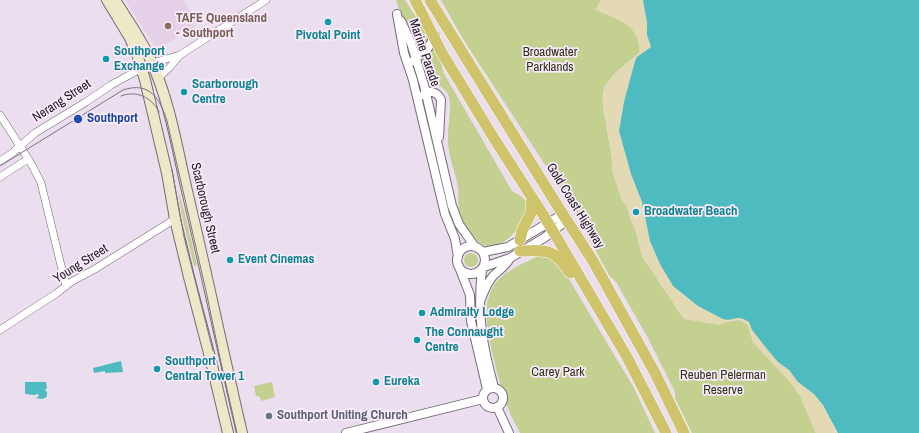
<!DOCTYPE html>
<style>
body{margin:0}
canvas{display:block;background:#ebdeee}
</style>
<canvas width="919" height="433"></canvas>
<script>
const context = document.querySelector('canvas').getContext('2d');
context.lineJoin = 'round';
function fill(path, color) { context.fillStyle = color; context.fill(path, 'evenodd'); }
function trace(path, color, width, dash) { context.strokeStyle = color; context.lineWidth = width; context.lineCap = dash ? 'butt' : 'round'; context.setLineDash(dash || []); context.stroke(path); }
function drawText(font, color, halo, rows, align = 'center') {
  context.font = font + ' "Archivo Narrow",sans-serif'; context.lineWidth = 3.5; context.setLineDash([]); context.textBaseline = 'middle'; context.strokeStyle = halo; context.fillStyle = color; for (const [text, x, y, turn = 0] of rows) {
    context.save(); context.translate(x, y); context.rotate((+turn || 0) * Math.PI / 180); context.textAlign = isNaN(turn) ? turn : align; if (halo) context.strokeText(text, 0, 0); context.fillText(text, 0, 0); context.restore();
  }
}
fill(new Path2D(`
 M125,0H183L198,24L157,50Z`), '#e5d2e8');
fill(new Path2D(`
 M396,0H405L428,36C429,44 424,49 416,47L414,44L399,9Z
 M441,0H601L596,10C616,18 642,25 639,53L615,73L605,86L603,92V106L612,160V170L622,200L627,207L630,218L636,232L642,256L684,319L726,322L739,320L748,325L753,342L791,383L800,396L816,433H692L675,398V392L649,340L616,282L609,275L570,203L463,39Z
 M434,47L440,56L443,72L512,191C517,194 523,196 526,202C533,217 505,250 487,246C480,244 476,240 472,235C467,229 462,223 460,214C457,206 459,196 458,187C455,171 447,154 448,136C448,125 452,107 449,97C446,87 437,84 427,84L419,60L428,54Z
 M178,191L185,214L197,265L194,266L182,216Z
 M464 260a7 7 0 1 1 14 0a7 7 0 1 1-14 0Z
 M541,255L554,260L561,266L634,388L655,433H520C516,425 511,417 508,408C500,385 483,327 487,304C488,299 491,291 493,287C501,272 526,262 541,255Z
 M272,382L275,397L261,401L260,397L256,396L254,386Z`), '#c4d08f');
fill(new Path2D(`
 M601,0H643L647,22V35L651,48L641,55L635,61L624,102L619,131L631,174L642,202L650,241L660,264L673,286L698,306L723,319L740,317L749,322L752,330L767,349L778,362L789,370L798,382L814,394L823,405L838,433H816L800,396L791,383L753,342L748,325L746,323L739,320H732L720,325L684,319L642,256L636,232L630,218L627,207L622,200L612,170V160L602,98C605,76 625,67 639,53C642,25 616,18 595,10Z`), '#e3dab5');
fill(new Path2D(`
 M643,0H919V433H838L823,405L814,394L798,382L789,370L778,362L767,349L752,330L749,322C736,313 734,322 723,319L698,306L673,286L660,264L650,241L642,202L631,174L619,131L624,102L635,61L637,57L651,47L647,35V22Z
 M121,361L123,372L105,373V371L94,373L93,368Z
 M25,382H46L47,388L45,390L47,392V396C44,400 40,399 36,398L39,396L38,394L34,395L25,394Z`), '#4dbbc0');
const minor = new Path2D(`
 M152,63L180,55L266,0
 M158,78L169,68L180,55
 M0,115L32,165L41,183L66,286
 M0,161L11,154L35,133L86,102L111,85L142,68
 M0,177L28,159
 M0,330L57,293L71,282L95,269L175,219`);
const tertiary = new Path2D(`
 M397,14L404,53L413,80L445,214L455,239L458,257
 M401,21L411,43L424,85L452,206L459,224L475,247
 M413,61L428,48L435,36
 M423,95C429,89 438,92 441,100L439,137
 M457 260a14 14 0 1 1 28 0a14 14 0 1 1-28 0Z
 M483,252L508,247L563,214
 M458,264L470,295L471,321L487,389
 M484,267L510,258L544,238L567,220
 M482,269C477,313 482,345 494,387
 M481,299C484,291 487,283 493,276C499,270 506,266 510,258
 M483 398a10 10 0 1 1 20 0a10 10 0 1 1-20 0Z
 M497,407L509,433
 M346,433L483,399`);
const secondary = new Path2D(`
 M107,0L130,38L137,54L145,80L167,173L175,219L189,277L210,357L228,433
 M115,0C128,21 142,40 152,63C170,103 177,148 187,191C206,271 223,352 242,433`);
const trunk = new Path2D(`
 M415,0L442,53L495,140L544,216L627,357L666,433
 M430,0L557,205L593,261L655,373L684,433
 M520,240L522,231L531,213L532,197
 M520,251C549,250 554,249 570,273`);
trace(minor, '#766a78', 8);
trace(tertiary, '#766a78', 10);
trace(secondary, '#766a78', 12);
trace(trunk, '#fff', 12);
trace(minor, '#fff', 7);
trace(tertiary, '#fff', 8);
trace(secondary, '#ede8c8', 10);
trace(trunk, '#cfc36c', 11);
trace(new Path2D(`
 M121,96C136,90 152,97 159,112
 M0,166L123,90C150,81 160,99 167,121L206,291L220,358L237,433
 M172,170L184,237L213,351`), '#7b737d', 1);
for (const [x, y, r, color] of [
 [328,22,4,"#0f9aa8"],
 [168,26,4,"#8d6e63"],
 [106,59,4,"#0f9aa8"],
 [184,92,4,"#0f9aa8"],
 [78,119,5,"#1a4fb4"],
 [636,212,4,"#0f9aa8"],
 [230,260,4,"#0f9aa8"],
 [422,313,4,"#0f9aa8"],
 [417,340,4,"#0f9aa8"],
 [157,369,4,"#0f9aa8"],
 [376,382,4,"#0f9aa8"],
 [269,416,4,"#6b7280"]
]) { const dot = new Path2D(); dot.arc(x, y, r, 0, 2 * Math.PI); context.fillStyle = color; context.fill(dot); trace(dot, '#f9ebfb', 1.5); }
drawText('bold 13px', '#785e54', '#f9ebfb', [
 ["TAFE Queensland",176,19],
 ["- Southport",176,34]
], 'left');
drawText('bold 13px', '#0d838f', '#f9ebfb', [
 ["Pivotal Point",328,36,"center"],
 ["Southport",114,52],
 ["Exchange",114,67],
 ["Scarborough",192,85],
 ["Centre",192,100],
 ["Broadwater Beach",644,212],
 ["Event Cinemas",238,260],
 ["Admiralty Lodge",430,313],
 ["The Connaught",425,333],
 ["Centre",425,348],
 ["Southport",165,362],
 ["Central Tower 1",165,377],
 ["Eureka",384,382]
], 'left');
drawText('13px', '#1d191e', '#f9ebfb', [
 ["Marine Parade",424,53,71],
 ["Nerang Street",62,101,-33],
 ["Gold Coast Highway",575,206,58],
 ["Scarborough Street",205,208,77],
 ["Young Street",81,264,-32]
]);
drawText('13px', '#2e3313', '#f9ebfb', [
 ["Broadwater",550,53],
 ["Parklands",550,68],
 ["Carey Park",558,373],
 ["Reuben Pelerman",723,376],
 ["Reserve",723,391]
]);
drawText('bold 13px', '#164399', '#f9ebfb', [
 ["Southport",87,119]
], 'left');
drawText('bold 13px', '#5b616d', '#f9ebfb', [
 ["Southport Uniting Church",277,416]
], 'left');
</script>
